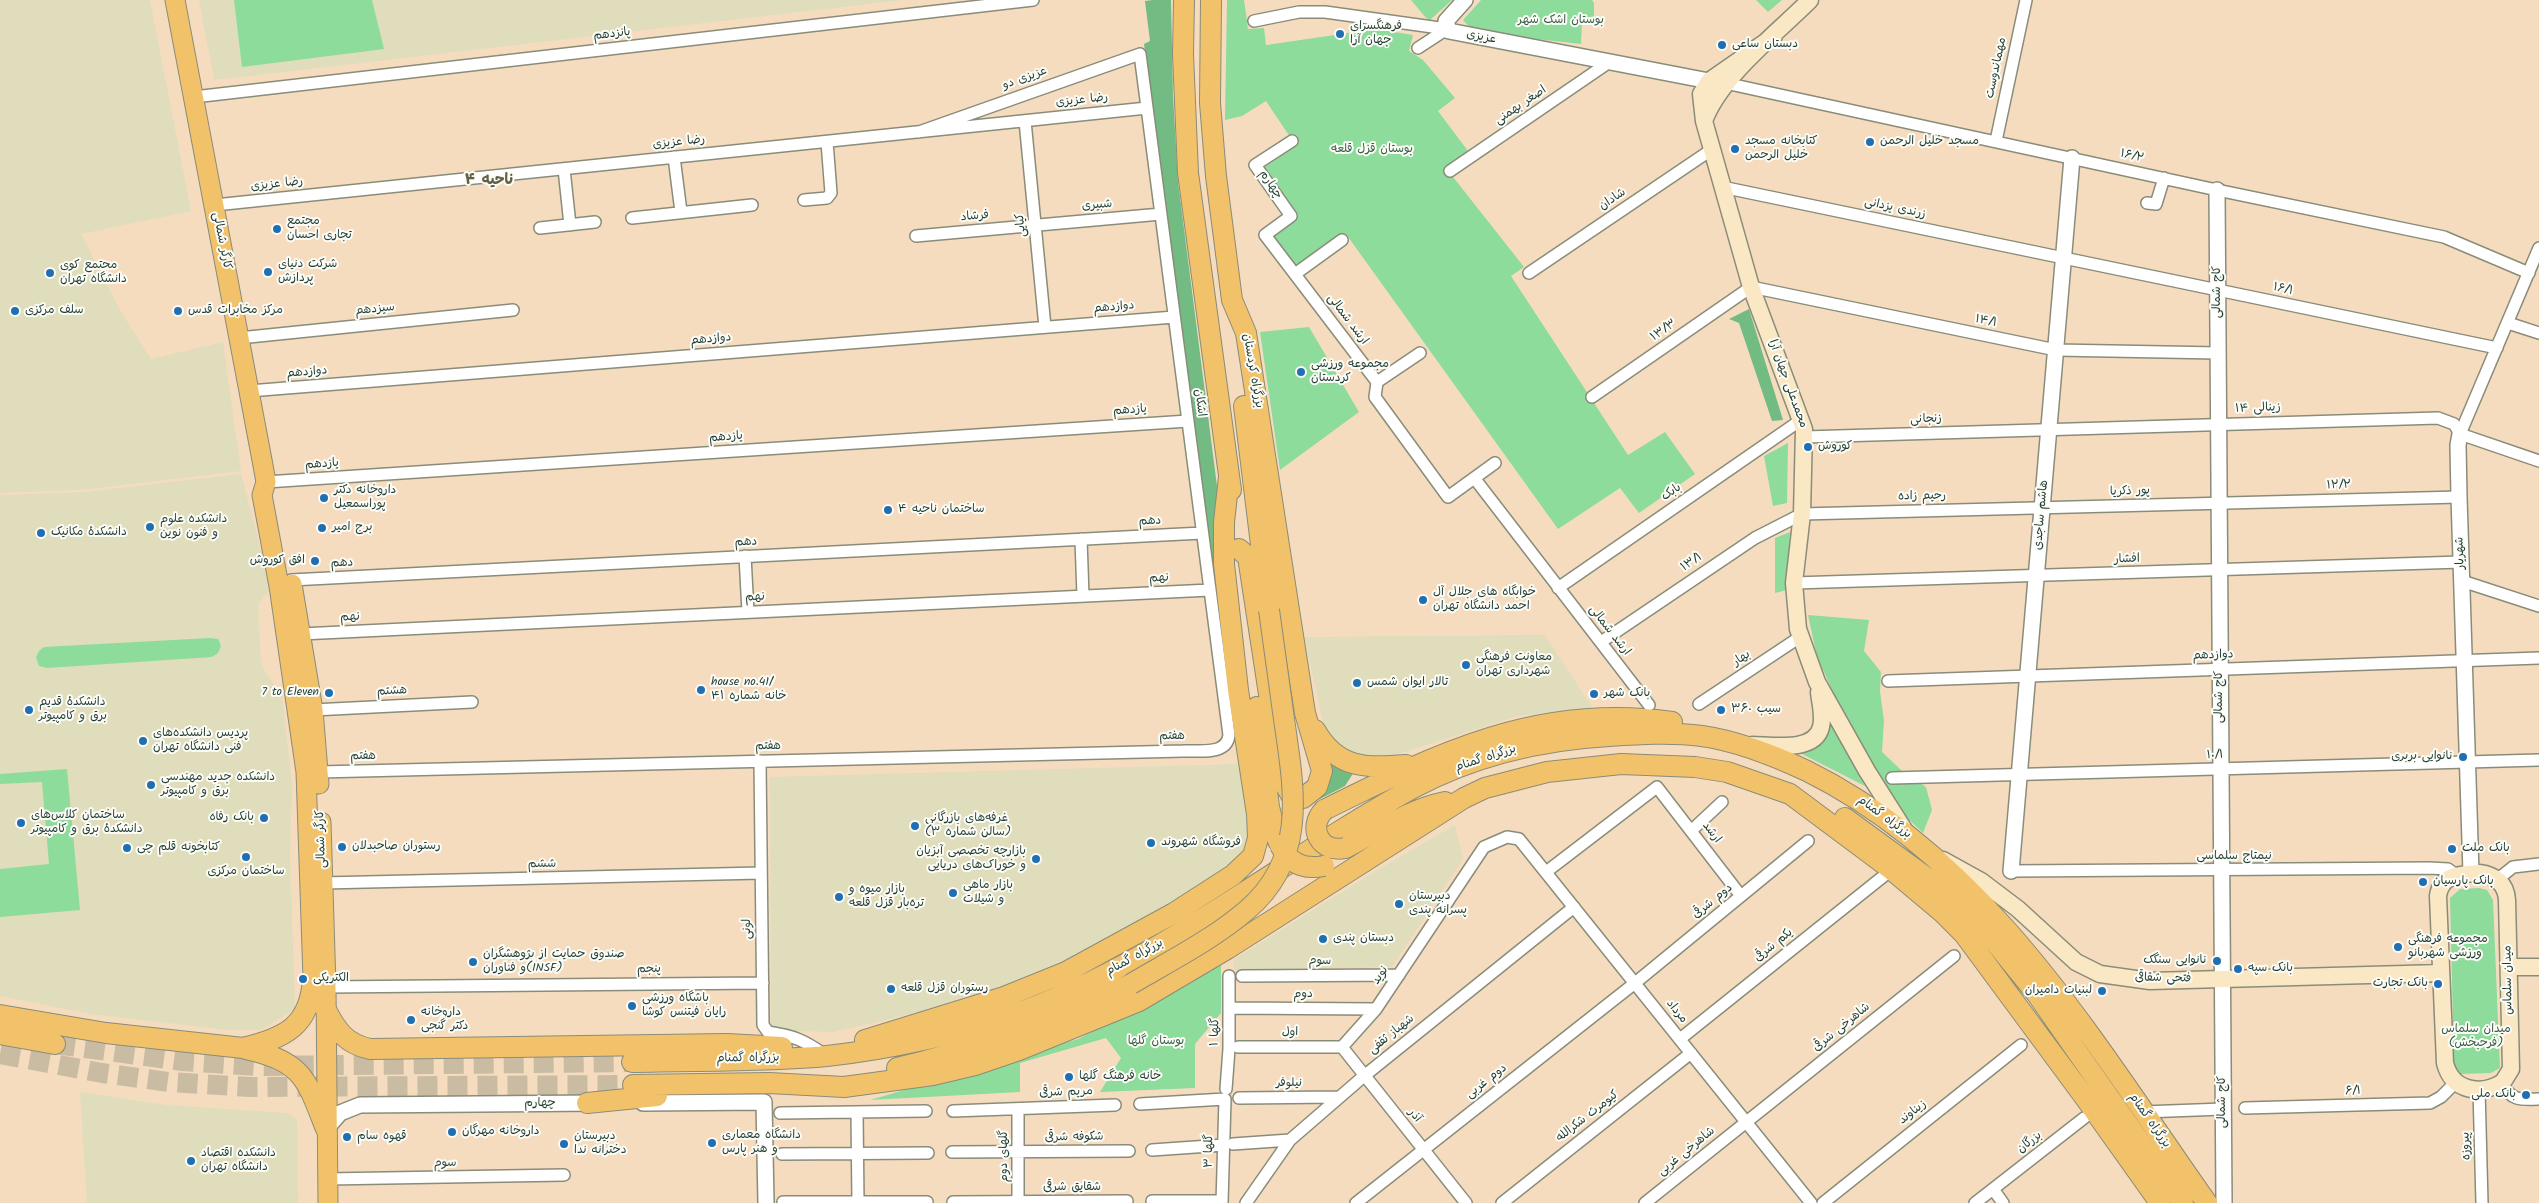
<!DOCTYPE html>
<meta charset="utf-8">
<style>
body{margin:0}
canvas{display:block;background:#f5dcbf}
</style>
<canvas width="2539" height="1203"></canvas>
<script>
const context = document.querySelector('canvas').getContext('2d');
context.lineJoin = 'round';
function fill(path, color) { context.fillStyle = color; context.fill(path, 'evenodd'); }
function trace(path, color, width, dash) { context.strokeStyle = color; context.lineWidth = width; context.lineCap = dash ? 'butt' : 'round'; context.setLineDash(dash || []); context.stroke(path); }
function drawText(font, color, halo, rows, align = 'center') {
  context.font = font + ' Kalam,"Playpen Sans Arabic",sans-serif'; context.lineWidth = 4; context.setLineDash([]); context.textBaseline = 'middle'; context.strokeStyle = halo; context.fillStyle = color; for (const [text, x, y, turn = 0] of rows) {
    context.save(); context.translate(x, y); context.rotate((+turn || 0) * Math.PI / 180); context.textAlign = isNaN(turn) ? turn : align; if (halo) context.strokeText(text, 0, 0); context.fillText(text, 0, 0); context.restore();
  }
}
fill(new Path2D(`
 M0,0H150L191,211L81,234L121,312L151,359L223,342L241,471L80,490L0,493Z
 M199,0H903L214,80Z
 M241,474L271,588L258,604L261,665L282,697L292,785L290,858L295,1009L261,1030H227L91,1014L0,996V495L85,492Z
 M1545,635L1593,709L1517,716L1386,758L1344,754L1327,739L1304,637Z
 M1239,764L1248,829L1243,854L1213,879L1097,949L975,999L833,1032L771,1030L770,777Z
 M1455,825L1463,859L1392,967L1234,970L1233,960L1374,872Z
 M80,1092L167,1105L287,1113L297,1120L298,1203H87Z`), '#dfddbb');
fill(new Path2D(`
 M234,0H372L384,49L242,67Z
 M1227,0H1244L1248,29L1264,28L1266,45L1376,29L1413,35L1409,51L1423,60L1455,98L1438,111L1468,151L1446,168L1524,267L1511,276L1628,455L1665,432L1695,474L1639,513L1620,488L1558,529L1346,234L1297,270L1272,237L1298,216L1262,169L1296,146L1266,101L1242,116L1225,120Z
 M1411,0H1452L1430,20L1426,18Z
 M1481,0H1592L1594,3V21L1582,23L1581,44L1474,32L1463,20Z
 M1756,0H1782L1768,12Z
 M1309,327L1359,412L1280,470L1260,332Z
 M1788,443L1787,503L1773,506L1764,456Z
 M1790,532L1787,590L1775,593V538Z
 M1808,615L1869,620L1864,651L1881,672L1880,691L1884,721L1882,752L1901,770L1926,787L1932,810L1923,833L1898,809L1882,785L1842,711L1817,657Z
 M210,638L218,639L221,646L218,653L212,657L47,668L39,666L36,657L39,651L44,647Z
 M1832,720L1865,786L1800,753L1822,742Z
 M67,769L80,910L0,917V869L49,864L42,782L0,784V774Z
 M2479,888L2487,890L2493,900L2500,1068L2491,1073L2461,1074L2454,1066L2450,898L2460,889Z
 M1221,964V1013L1195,1044V1088L1100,1092L1121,1058L1106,1038L1020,1063V1092L870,1100L1078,1039Z`), '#8edc9b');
fill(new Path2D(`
 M1153,0H1171L1173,96L1178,182L1217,486L1218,588L1213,594L1195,434L1144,44L1150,41L1145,1Z
 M1749,309L1783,420L1772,421L1739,323L1729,319Z
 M1319,749L1356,769L1345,786L1318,800C1333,787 1323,766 1319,749Z`), '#72bc83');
trace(new Path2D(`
 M55,1044L182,1061L256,1066L632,1062
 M0,1054L102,1073L169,1082L250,1087L633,1085`), '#cabca3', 20, [20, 10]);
const minor = new Path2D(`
 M1254,21L1299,12H1325L1447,29
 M1418,48L1447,29
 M1725,83L2217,190L2444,237L2529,273
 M194,97L1033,0
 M1025,121L1045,327
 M1292,141L1255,165L1291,216L1265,235L1377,382L1375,397L1448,497L1495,463
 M1996,141L2026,0
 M674,157L681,212
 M564,169L570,225
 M1450,171L1608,63
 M1722,187L2497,348
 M804,200L827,198L831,193L827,142
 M2147,203L2156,204L2164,178
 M215,205L1147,108
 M632,218L752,205
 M540,228L595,222
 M916,236L1161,214
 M1529,273L1711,150
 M1295,274L1342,240
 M2508,323L2539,333
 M239,338L513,310
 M1377,382L1420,353
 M249,391L1174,317
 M1592,397L1751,287L2056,350L2218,353
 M2460,434L2539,248
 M2460,434L2539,461
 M1805,437L2438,418L2454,424L2460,434
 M1475,479L1649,705
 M266,482L1188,421
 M1081,539L1083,596
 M745,556L748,612
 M291,580L1202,533
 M2462,581L2539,606
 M1794,583L2461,562
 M1558,588L1801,420
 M301,634L1210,590
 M1601,642L1755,538L1802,514L2459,497
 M1888,681L2539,658
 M1699,704L1800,637
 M313,710L472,702
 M760,761L763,1025L768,1032C794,1036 804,1040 825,1055
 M319,772L1183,751C1198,750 1227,756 1229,735L1140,54L919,132
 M1892,778L2539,760
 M1692,830L1722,802
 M2011,871L2429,868L2448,869L2456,875
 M1546,872L1657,787L1741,896
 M2498,879L2513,867L2539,864
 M323,883L761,873
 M1242,976L1399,975
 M326,987L763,983
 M1230,1008L1376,1009
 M1680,1039L1885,875
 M1238,1047H1342
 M1342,1047L1376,1009L1484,847L1507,837L1519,839L1811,1203
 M1342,1047L1466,1203
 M2502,1083C2511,1101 2521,1100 2539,1099
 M1226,1089L1229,1049V976
 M2479,1089L2482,1203
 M1239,1098L1338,1097
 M1140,1104L1225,1099L1222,1203
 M2245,1108L2430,1103L2441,1097L2455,1083
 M953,1111L1115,1105
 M857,1112L858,1203
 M2143,1112L2223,1109
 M780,1113L926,1111
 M1233,1144L1290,1140
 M1152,1150L1224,1145
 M952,1152L1129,1151
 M782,1154L928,1153
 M327,1179L564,1175
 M1993,1189L2003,1203
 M1152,1201H1222
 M783,1202H927
 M953,1202L1127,1201
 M1018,1203V1109
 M1246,1203L1290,1140L1364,1076L1574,907
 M1356,1203L1635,983L1808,841
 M1502,1203L1691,1053
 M1645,1203L1954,956
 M1823,1203L2021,1045
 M1975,1203L2084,1118`);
const tertiary = new Path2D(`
 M1465,0L1446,21L1449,31L1709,81
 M2217,190L2224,1203
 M2460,434L2458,445L2459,497L2471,873
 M2011,871L2072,158
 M643,1103L764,1102L766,1203
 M326,1129L340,1113L360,1105L598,1103`);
const secondary = new Path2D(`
 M1774,36L1709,81L1701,94L1704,121C1720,77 1776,34 1810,0
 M1704,121L1751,287L1804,429L1802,514L1794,583L1798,629L1817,682L1867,771L1905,831
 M1752,745C1771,745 1815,753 1821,727C1824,716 1820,703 1819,692
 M1943,860L1981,881L2018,909L2076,962L2100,974L2150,981L2441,973
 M2479,873C2495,875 2506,883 2507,900L2511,1069L2503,1082C2480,1096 2452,1091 2445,1063L2438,896C2441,874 2461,874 2479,873Z
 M2509,967H2539`);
const primary = new Path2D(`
 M175,0L262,460L266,482L262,495L279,586L306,772L313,979
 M292,584L313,710L319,784
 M321,822L326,987L328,1203`);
const trunk = new Path2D(`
 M1184,0L1183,54L1188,173L1231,490
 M1211,0L1210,103L1216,176L1232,300L1246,333L1305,713L1322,771L1317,787L1303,798L1291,795L1282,779L1248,557L1239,549
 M1244,406L1269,610
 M1257,707L1269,807L1278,841
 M1315,730C1337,769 1365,768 1406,765
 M1324,810C1438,753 1539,703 1672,722
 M1845,818L1930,880L1956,902L1990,936L2036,993L2183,1203
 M1345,848C1376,832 1410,809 1445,802
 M326,1010C337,1031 346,1044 370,1049L727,1044L782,1047
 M0,1015L106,1033L243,1048C285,1038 310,1026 313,979
 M0,1034L55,1044
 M865,1040L1004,997L1066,972L1174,913L1233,875L1253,856L1258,838L1257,814L1238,690L1224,564V522L1229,477
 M246,1049C303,1062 306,1078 326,1129
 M632,1062C697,1060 763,1062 827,1056C889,1049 950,1036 1009,1016C1157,965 1277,862 1413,788C1475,755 1539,740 1609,736C1640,734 1671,732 1702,736C1737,741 1775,756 1807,771C1989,861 2094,1043 2207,1203
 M897,1068C978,1049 1056,1019 1131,984
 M633,1085L769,1083L844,1087L933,1075L975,1065L1019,1050L1139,1001L1227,949L1464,798L1485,788L1547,772L1621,764L1695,767L1727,772L1790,794L1892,870L1942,912L1964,934L2086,1099L2160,1203
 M587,1103L657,1096`);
trace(minor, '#8a8c7a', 14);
trace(tertiary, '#8a8c7a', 18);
trace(secondary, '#8a8c7a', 19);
trace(primary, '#8a8c7a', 21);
trace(trunk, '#8a8c7a', 22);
trace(minor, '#fff', 11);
trace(tertiary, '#fff', 15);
trace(secondary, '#fae7c3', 16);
trace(primary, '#f2c26a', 19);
trace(trunk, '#f2c26a', 20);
const trunkBridge = new Path2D(`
 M1324,810C1307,828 1320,853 1345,848
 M1280,845C1289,863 1303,870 1324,866
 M1131,984C1170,961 1212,940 1247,910C1308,858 1294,789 1284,719C1279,683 1274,646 1269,610`);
trace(trunkBridge, '#8a8c7a', 22, []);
trace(trunkBridge, '#f2c26a', 20);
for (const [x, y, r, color] of [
 [1340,34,5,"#1f6fb2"],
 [1722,45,5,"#1f6fb2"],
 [1870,142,5,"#1f6fb2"],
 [1735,149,5,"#1f6fb2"],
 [277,229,5,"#1f6fb2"],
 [268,272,5,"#1f6fb2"],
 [50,273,5,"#1f6fb2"],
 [15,311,5,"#1f6fb2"],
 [178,311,5,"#1f6fb2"],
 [1301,372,5,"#1f6fb2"],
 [1808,447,5,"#1f6fb2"],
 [324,498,5,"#1f6fb2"],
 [888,510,5,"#1f6fb2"],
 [150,527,5,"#1f6fb2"],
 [322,528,5,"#1f6fb2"],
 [41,533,5,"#1f6fb2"],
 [315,561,5,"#1f6fb2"],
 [1423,600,5,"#1f6fb2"],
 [1466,665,5,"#1f6fb2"],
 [1357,683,5,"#1f6fb2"],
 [701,690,5,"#1f6fb2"],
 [329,693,5,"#1f6fb2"],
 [1594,694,5,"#1f6fb2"],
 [29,710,5,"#1f6fb2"],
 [1721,710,5,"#1f6fb2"],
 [143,741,5,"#1f6fb2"],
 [2463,757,5,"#1f6fb2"],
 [151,785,5,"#1f6fb2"],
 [264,818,5,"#1f6fb2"],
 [21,823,5,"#1f6fb2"],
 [915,826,5,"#1f6fb2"],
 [1151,843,5,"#1f6fb2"],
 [342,847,5,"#1f6fb2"],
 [127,848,5,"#1f6fb2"],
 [2452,849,5,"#1f6fb2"],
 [246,857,5,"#1f6fb2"],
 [1036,859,5,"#1f6fb2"],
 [2423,882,5,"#1f6fb2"],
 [953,893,5,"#1f6fb2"],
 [839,897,5,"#1f6fb2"],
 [1399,904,5,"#1f6fb2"],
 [1323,939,5,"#1f6fb2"],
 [2398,947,5,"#1f6fb2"],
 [2217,961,5,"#1f6fb2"],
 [473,962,5,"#1f6fb2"],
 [2238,969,5,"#1f6fb2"],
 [303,979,5,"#1f6fb2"],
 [2438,984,5,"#1f6fb2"],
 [891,989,5,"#1f6fb2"],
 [2102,991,5,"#1f6fb2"],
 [632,1006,5,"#1f6fb2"],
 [411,1020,5,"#1f6fb2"],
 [1069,1077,5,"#1f6fb2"],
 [2526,1095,5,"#1f6fb2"],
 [452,1132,5,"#1f6fb2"],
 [347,1137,5,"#1f6fb2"],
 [712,1143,5,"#1f6fb2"],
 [564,1144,5,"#1f6fb2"],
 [191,1161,5,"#1f6fb2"]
]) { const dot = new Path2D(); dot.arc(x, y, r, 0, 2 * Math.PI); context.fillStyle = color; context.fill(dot); trace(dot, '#fdfcf7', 2); }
drawText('12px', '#355d49', '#fdfcf7', [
 ["بوستان اشک شهر",1561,21],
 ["بوستان قزل قلعه",1372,150],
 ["میدان سلماس",2476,1030],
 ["(فرحبخش)",2476,1044],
 ["بوستان گلها",1156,1042]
]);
drawText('12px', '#1f3d34', '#fdfcf7', [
 ["فرهنگسرای",1350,27],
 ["جهان آرا",1350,41],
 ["دبستان ساعی",1732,45],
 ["كتابخانه مسجد",1745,142],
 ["خليل الرحمن",1745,156],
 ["مسجد خلیل الرحمن",1880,142],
 ["مجتمع",287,222],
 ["تجاری احسان",287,236],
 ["شرکت دنیای",278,265],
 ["پردازش",278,279],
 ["مجتمع کوی",60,266],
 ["دانشگاه تهران",60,280],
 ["سلف مرکزی",25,311],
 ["مرکز مخابرات قدس",188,311],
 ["مجموعه ورزشی",1311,365],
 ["کردستان",1311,379],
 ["کوروش",1818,447],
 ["داروخانه دکتر",334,491],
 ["پوراسمعیل",334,505],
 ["ساختمان ناحیه ۴",898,510],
 ["دانشکده علوم",160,520],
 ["و فنون نوین",160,534],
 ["برج امیر",332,528],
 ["دانشکدهٔ مکانیک",51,533],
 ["افق کوروش",305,561,"right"],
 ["خوابگاه های جلال آل",1433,593],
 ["احمد دانشگاه تهران",1433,607],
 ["معاونت فرهنگی",1476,658],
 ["شهرداری تهران",1476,672],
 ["house no.41/",711,683],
 ["خانه شماره ۴۱",711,697],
 ["تالار ایوان شمس",1367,683],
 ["7 to Eleven",319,693,"right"],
 ["بانک شهر",1604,694],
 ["دانشکدهٔ قدیم",39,703],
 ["برق و کامپیوتر",39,717],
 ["سیب ۳۶۰",1731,710],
 ["پردیس دانشکده‌های",153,734],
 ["فنی دانشگاه تهران",153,748],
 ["نانوایی بربری",2453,757,"right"],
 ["دانشکده جدید مهندسی",161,778],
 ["برق و کامپیوتر",161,792],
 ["ساختمان کلاس‌های",31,816],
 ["دانشکدهٔ برق و کامپیوتر",31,830],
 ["بانک رفاه",254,818,"right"],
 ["غرفه‌های بازرگانی",925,819],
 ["(سالن شماره ۳)",925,833],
 ["فروشگاه شهروند",1161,843],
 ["رستوران صاحبدلان",352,847],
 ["کتابخونه قلم چی",137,848],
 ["بانک ملت",2462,849],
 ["بازارچه تخصصی آبزیان",1026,852,"right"],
 ["و خوراک‌های دریایی",1026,866,"right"],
 ["ساختمان مرکزی",246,872,"center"],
 ["بانک پارسیان",2433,882],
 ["بازار ماهی",963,886],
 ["و شیلات",963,900],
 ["بازار میوه و",849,890],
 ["تره‌بار قزل قلعه",849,904],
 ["دبیرستان",1409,897],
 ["پسرانه پندی",1409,911],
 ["دبستان پندی",1333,939],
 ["مجموعه فرهنگی",2408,940],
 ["ورزشی شهربانو",2408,954],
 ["صندوق حمایت از پژوهشگران",483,955],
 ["و فناوران(INSF)",483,969],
 ["نانوایی سنگک",2207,961,"right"],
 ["بانک سپه",2248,969],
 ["الکتریکی",313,979],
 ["بانک تجارت",2428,984,"right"],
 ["رستوران قزل قلعه",901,989],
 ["لبنیات دامیران",2092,991,"right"],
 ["باشگاه ورزشی",642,999],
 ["رایان فیتنس کوشا",642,1013],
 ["داروخانه",421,1013],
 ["دکتر گنجی",421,1027],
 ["خانه فرهنگ گلها",1079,1077],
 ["بانک ملی",2516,1095,"right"],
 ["داروخانه مهرگان",462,1132],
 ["دانشگاه معماری",722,1136],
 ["و هنر پارس",722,1150],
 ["قهوه سام",357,1137],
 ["دبیرستان",574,1137],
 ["دخترانه ندا",574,1151],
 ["دانشکده اقتصاد",201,1154],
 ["دانشگاه تهران",201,1168]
], 'left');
drawText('12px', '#1f3d34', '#fdfcf7', [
 ["پانزدهم",612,35,-7],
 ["عزیزی",1481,38,11],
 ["مهماندوست",1997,68,-78],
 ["عزیزی دو",1025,79,-20],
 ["رضا عزیزی",1082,101,-6],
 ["اصغر بهمنی",1521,106,-34],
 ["رضا عزیزی",679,143,-6],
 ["۱۶/۲",2132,157,13],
 ["رضا عزیزی",277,185,-6],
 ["چهارم",1270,185,56],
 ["شادان",1613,200,-34],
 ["شبیری",1097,206,-5],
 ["زرندی یزدانی",1895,209,12],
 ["فرشاد",975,217,-5],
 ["کیایی",1022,225,-96],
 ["کارگر شمالی",221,241,79],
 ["۱۶/۱",2283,290,12],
 ["کاج شمالی",2218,292,-90],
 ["دوازدهم",1114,308,-5],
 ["سیزدهم",375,310,-6],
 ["ارشد شمالی",1347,320,53],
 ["۱۴/۱",1986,322,12],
 ["۱۳/۳",1664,331,-35],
 ["دوازدهم",711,340,-5],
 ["بزرگراه کردستان",1252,371,80],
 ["دوازدهم",307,373,-5],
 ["محمدعلی جهان آرا",1787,384,70],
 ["اشکان",1199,403,83],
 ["زینالی ۱۴",2258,409,-2],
 ["یازدهم",1130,411,-4],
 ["زنجانی",1926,420,-2],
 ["یازدهم",726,438,-4],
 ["یازدهم",322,465,-4],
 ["۱۲/۲",2339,486,-2],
 ["پور ذکریا",2130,492,-2],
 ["بابک",1672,493,-35],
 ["رحیم زاده",1922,497,-1],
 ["هاشم ساجدی",2042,515,-85],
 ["دهم",1150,522,-3],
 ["دهم",746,543,-3],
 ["شهریار",2461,553,-92],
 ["افشار",2127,560,-2],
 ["۱۳/۱",1692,563,-34],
 ["دهم",342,564,-3],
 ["نهم",1159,579,-3],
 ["نهم",755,598,-3],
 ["نهم",350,618,-3],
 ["ارشد شمالی",1609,631,52],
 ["دوازدهم",2213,656,-2],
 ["بهار",1742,659,-34],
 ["هشتم",392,692,-3],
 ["کاج شمالی",2220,697,-90],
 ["هفتم",1172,737,-1],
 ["هفتم",768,747,-1],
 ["۱۰/۱",2215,756,-2],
 ["هفتم",363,757,-1],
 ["بزرگراه گمنام",1486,759,-18],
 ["بزرگراه گمنام",1884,818,36],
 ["ارشد",1711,833,53],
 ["کارگر شمالی",322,839,-92],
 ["نیمتاج سلماسی",2234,857],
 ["ششم",542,865,-1],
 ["دوم شرقی",1713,902,-39],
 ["لونی",748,929,-91],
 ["یکم شرقی",1774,946,-39],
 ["بزرگراه گمنام",1135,958,-29],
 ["سوم",1320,962],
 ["پنجم",649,970,-1],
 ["نوید",1381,976,-56],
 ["فتحی شقاقی",2163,979,1],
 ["میدان سلماس",2509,980,-91],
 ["دوم",1303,995],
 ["مرداد",1676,1012,51],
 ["شاهرخی شرقی",1842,1028,-39],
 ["گلها ۱",1216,1032,-88],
 ["اول",1290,1033],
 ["شهباز ثقفی",1392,1035,-39],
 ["بزرگراه گمنام",748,1059,-1],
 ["دوم غربی",1487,1082,-38],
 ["نیلوفر",1289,1084],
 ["۶/۱",2353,1092,-2],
 ["مریم شرقی",1066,1093,-2],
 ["کاج شمالی",2223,1102,-90],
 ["چهارم",540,1104],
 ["زیناوند",1913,1113,-38],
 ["آذر",1414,1116,51],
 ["کیومرث شکرالله",1588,1117,-38],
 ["بزرگراه گمنام",2149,1121,55],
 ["شکوفه شرقی",1074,1138,-1],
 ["بزرگان",2030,1143,-38],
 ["پیروزه",2467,1146,-92],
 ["گلها ۳",1210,1151,-89],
 ["شاهرخی غربی",1687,1152,-39],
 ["گلهای دوم",1005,1156,-90],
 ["سوم",445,1164,-1],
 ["شقایق شرقی",1072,1188]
]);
drawText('bold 15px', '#606248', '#fdfcf7', [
 ["ناحیه ۴",489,181]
]);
</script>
